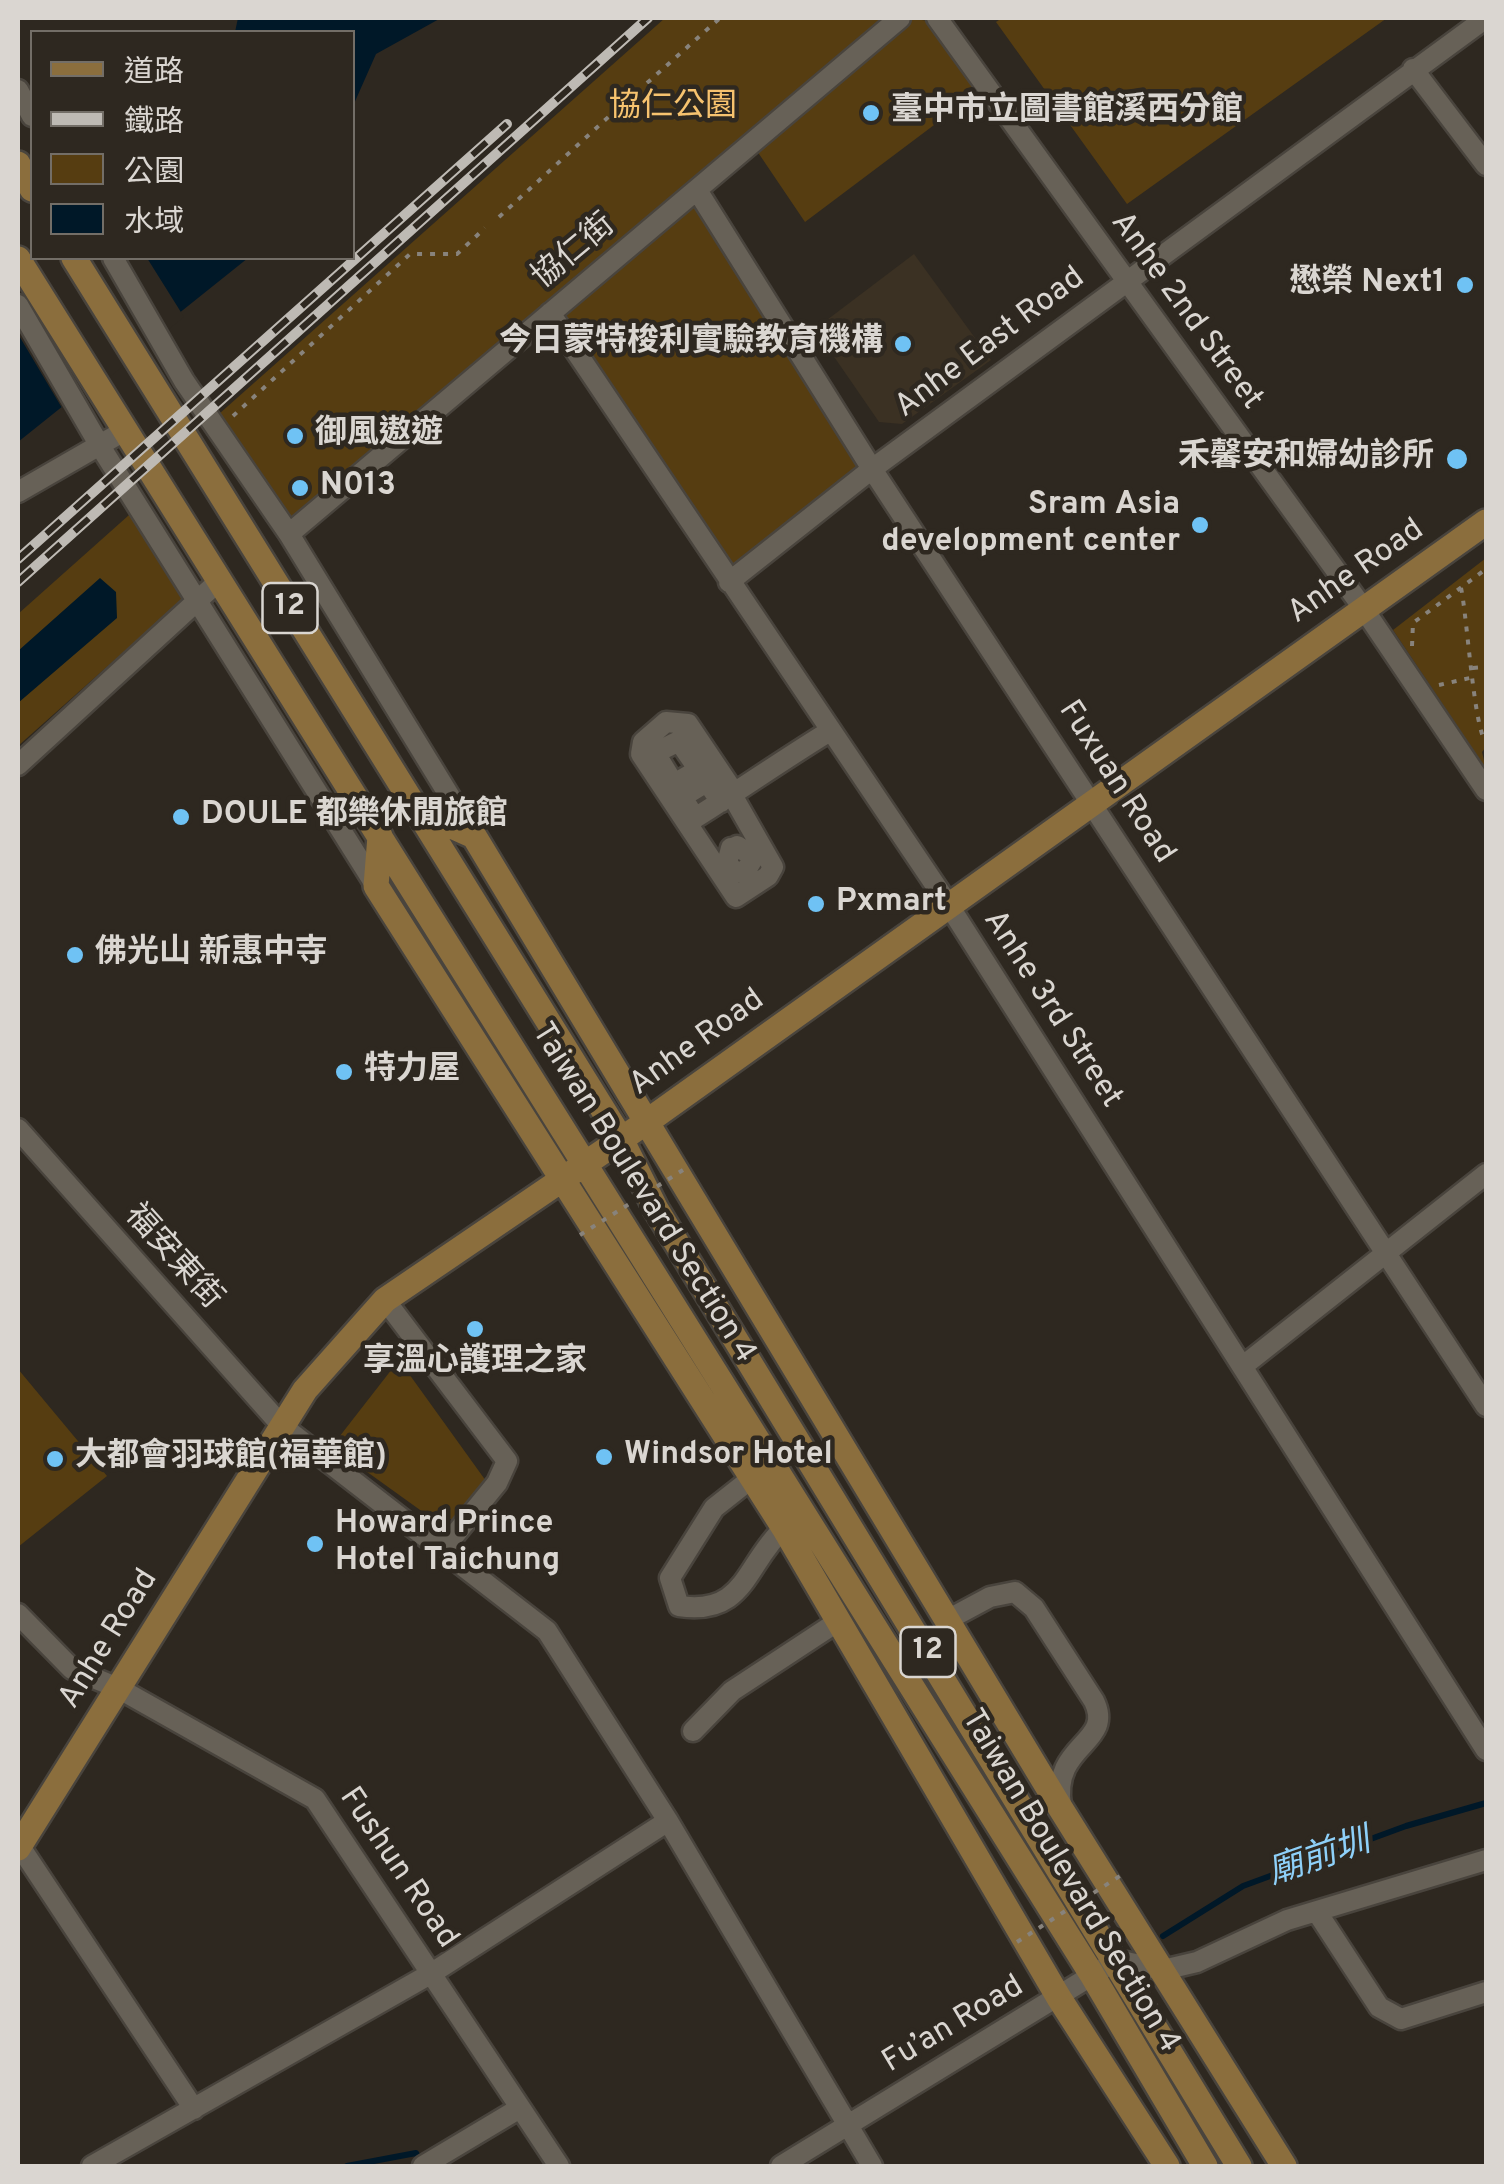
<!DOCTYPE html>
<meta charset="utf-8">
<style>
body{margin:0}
#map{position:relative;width:1504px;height:2184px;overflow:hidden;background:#2e2820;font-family:Overpass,"Noto Sans TC",sans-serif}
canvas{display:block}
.frame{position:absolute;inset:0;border:20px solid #dad6d1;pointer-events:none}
.legend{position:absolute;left:30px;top:30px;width:325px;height:230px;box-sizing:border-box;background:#2e2820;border:2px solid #736e67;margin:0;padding:12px 18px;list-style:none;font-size:30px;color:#dad6d1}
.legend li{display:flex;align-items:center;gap:20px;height:50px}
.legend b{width:50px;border:2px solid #736e67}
</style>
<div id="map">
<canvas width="1504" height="2184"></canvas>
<div class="frame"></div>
<ul class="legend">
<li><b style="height:12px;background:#8b6e3d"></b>道路</li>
<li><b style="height:12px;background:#bebab4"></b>鐵路</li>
<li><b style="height:28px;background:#563d11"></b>公園</li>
<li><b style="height:28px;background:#001828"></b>水域</li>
</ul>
</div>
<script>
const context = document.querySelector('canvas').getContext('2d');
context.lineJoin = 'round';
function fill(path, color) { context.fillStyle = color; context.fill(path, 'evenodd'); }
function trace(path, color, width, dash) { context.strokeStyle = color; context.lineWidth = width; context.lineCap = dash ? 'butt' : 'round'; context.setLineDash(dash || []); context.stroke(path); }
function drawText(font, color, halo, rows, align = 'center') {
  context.font = font + ' Overpass,"Noto Sans TC",sans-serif'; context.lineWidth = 9; context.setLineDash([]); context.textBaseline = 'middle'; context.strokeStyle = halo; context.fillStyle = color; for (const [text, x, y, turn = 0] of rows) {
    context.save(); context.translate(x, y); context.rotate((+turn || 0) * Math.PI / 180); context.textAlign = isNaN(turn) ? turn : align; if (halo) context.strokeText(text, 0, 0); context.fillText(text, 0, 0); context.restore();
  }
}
fill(new Path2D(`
 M914,254L991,360L902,424L879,422L815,329Z`), '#3b3123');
fill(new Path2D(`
 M665,18H897L292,526L219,414Z
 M910,18L928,21L978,92L805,222L755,148Z
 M1002,18H1387L1127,204L996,22Z
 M695,201L862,465L730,570L561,315Z
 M138,507L191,592L18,746V614Z
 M1486,558V747L1482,752L1486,769L1393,630Z
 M399,1360L486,1481L452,1519L434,1520L338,1451L336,1441Z
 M18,1369L107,1476L18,1547Z`), '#563d11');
fill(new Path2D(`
 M238,18H441L376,54L353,106L352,32H235Z
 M18,122L32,258H248L18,442Z
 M100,578L116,592L117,618L18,703V651Z`), '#001828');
fill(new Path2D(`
 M32,111V258H147L184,317L65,413L18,334V116Z`), '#2e2820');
trace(new Path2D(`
 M1163,1936L1243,1886L1406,1826L1486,1803
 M347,2166L416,2153L422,2164`), '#001828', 6);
const minor = new Path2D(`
 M937,18L1363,608L1486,790
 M1413,69L1486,165
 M18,90L32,116
 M697,190L872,469L1486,1406
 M113,258L184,381L289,534L474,836
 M18,305L100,446L376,886
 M550,313L948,904L1486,1750
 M18,492L124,431
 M289,534L900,18
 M729,582L872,469L1486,18
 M18,765L220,580
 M729,785L688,724L666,722L643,742L641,754L736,897L768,876L773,867L732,795
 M721,802L679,741L655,753L674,784L691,774L700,786L682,797L695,818C740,790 784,759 830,731
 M731,848L726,867L744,874L754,857L737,846
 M18,1129L282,1426L547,1631L668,1821L872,2166
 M385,1300L507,1461L497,1483L444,1548
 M1243,1366L1486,1174
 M752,1478L714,1508L670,1578L679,1606C746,1616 745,1564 784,1528
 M18,1614L72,1669L118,1688L315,1799L559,2166
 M949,1619L990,1597L1015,1592L1034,1608L1094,1701C1115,1744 1051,1743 1061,1806
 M693,1731L732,1691L837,1622
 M19,1845L194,2109
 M1317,1912L1379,2007L1401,2019L1486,1992
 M92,2166L432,1973L668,1821
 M423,2166L520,2108
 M781,2166L1117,1960L1163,1970L1197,1962L1287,1920L1486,1860`);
const major = new Path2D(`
 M18,164L32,189
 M74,258L620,1137L656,1209L1239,2166
 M18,259L1091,1973L1205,2166
 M416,810L474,836L1061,1809L1284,2166
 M380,836L376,886L784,1528L1059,1998L1167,2166
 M18,1848L305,1390L385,1300L648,1121L1486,522`);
trace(minor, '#49443d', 25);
trace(major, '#49443d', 30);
trace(new Path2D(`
 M647,83L720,18
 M499,217L616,110
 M233,416L410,254H457L485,228
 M1461,588C1467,615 1474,730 1486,742
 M1412,646L1413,623L1486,569
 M1473,668L1486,667
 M1439,685L1474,677`), '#88837c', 4, [5, 8]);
trace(minor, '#676157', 20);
trace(major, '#8b6e3d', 25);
const rail = new Path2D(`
 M18,559L507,124
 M18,582L648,18`);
trace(rail, '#bebab4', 10);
trace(rail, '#2e2820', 6, [19]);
trace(new Path2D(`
 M580,1235L683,1170
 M1017,1942L1123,1874`), '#88837c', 4, [5, 8]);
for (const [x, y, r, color] of [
 [871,113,10,"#6fc2f4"],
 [1465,285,10,"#6fc2f4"],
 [903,344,10,"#6fc2f4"],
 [295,436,10,"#6fc2f4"],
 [1457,459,12,"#6fc2f4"],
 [300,488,10,"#6fc2f4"],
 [1200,525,10,"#6fc2f4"],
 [181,817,10,"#6fc2f4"],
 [816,904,10,"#6fc2f4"],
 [75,955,10,"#6fc2f4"],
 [344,1072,10,"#6fc2f4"],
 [475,1329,10,"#6fc2f4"],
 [604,1457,10,"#6fc2f4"],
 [55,1459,10,"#6fc2f4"],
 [315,1544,10,"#6fc2f4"]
]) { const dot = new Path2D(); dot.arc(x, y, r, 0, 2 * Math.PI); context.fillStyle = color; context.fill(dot); trace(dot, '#2e2820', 4); }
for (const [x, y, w] of [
 [290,608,55],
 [928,1652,55]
]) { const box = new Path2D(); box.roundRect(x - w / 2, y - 25, w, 50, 8); context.fillStyle = '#2e2820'; context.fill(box); trace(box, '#dad6d1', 2.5); }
drawText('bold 30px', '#dad6d1', null, [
 ["12",290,608],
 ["12",928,1652]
]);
drawText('32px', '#f7c36f', '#2e2820', [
 ["協仁公園",673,109]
]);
drawText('bold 32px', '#dad6d1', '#2e2820', [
 ["臺中市立圖書館溪西分館",891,113],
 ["懋榮 Next1",1445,285,"right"],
 ["今日蒙特梭利實驗教育機構",883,344,"right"],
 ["御風遨遊",315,436],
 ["禾馨安和婦幼診所",1434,459,"right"],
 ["N013",320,488],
 ["Sram Asia",1180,507,"right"],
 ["development center",1180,544,"right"],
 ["DOULE 都樂休閒旅館",201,817],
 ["Pxmart",836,904],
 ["佛光山 新惠中寺",95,955],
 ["特力屋",364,1072],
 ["享溫心護理之家",475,1364,"center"],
 ["Windsor Hotel",624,1457],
 ["大都會羽球館(福華館)",75,1459],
 ["Howard Prince",335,1526],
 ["Hotel Taichung",335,1563]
], 'left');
drawText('32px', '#dad6d1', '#2e2820', [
 ["協仁街",575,253,-40],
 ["Anhe 2nd Street",1185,312,54],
 ["Anhe East Road",991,344,-37],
 ["Anhe Road",1357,573,-35],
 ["Fuxuan Road",1115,783,57],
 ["Anhe 3rd Street",1051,1010,57],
 ["Anhe Road",698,1044,-36],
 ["Taiwan Boulevard Section 4",642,1194,58],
 ["福安東街",172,1258,48],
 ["Anhe Road",110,1640,-58],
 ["Fushun Road",397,1869,56],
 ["Taiwan Boulevard Section 4",1069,1882,59],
 ["Fu’an Road",954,2026,-31]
]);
drawText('italic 35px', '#8ed0f9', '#2e2820', [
 ["廟前圳",1320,1860,-19]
]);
</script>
